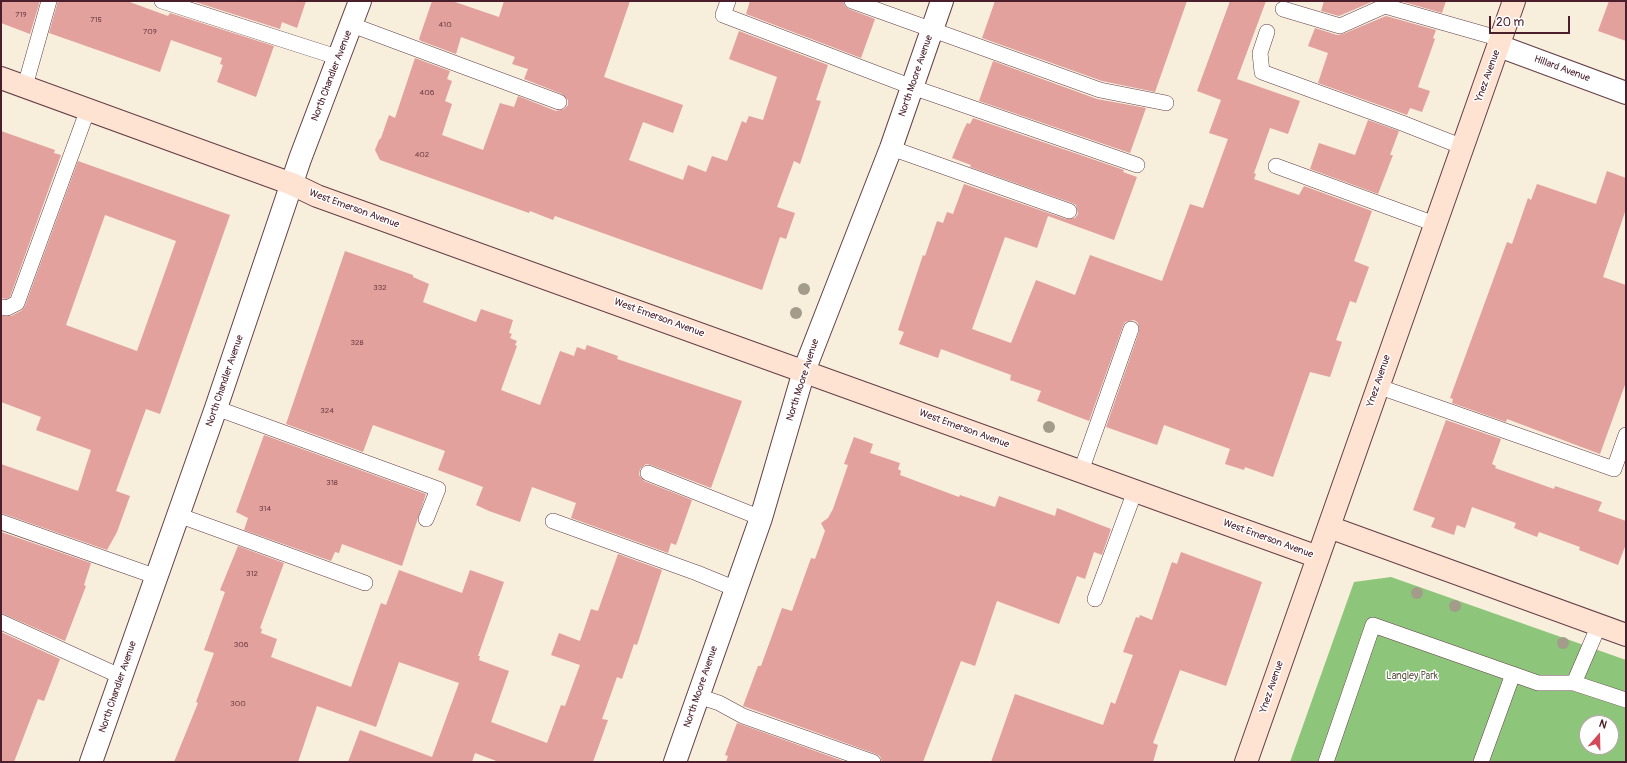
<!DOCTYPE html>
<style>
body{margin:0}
#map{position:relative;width:1627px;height:763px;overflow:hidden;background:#f7eedc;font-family:Pangolin,sans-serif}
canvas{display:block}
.frame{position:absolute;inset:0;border:2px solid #4a1f2b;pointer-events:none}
.north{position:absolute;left:1579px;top:715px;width:40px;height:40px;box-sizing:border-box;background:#fff;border:1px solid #b7a5aa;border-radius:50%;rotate:20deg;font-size:11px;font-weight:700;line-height:16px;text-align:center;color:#4a1f2b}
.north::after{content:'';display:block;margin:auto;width:14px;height:18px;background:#d1495b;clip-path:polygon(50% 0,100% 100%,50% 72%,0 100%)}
.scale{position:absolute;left:1489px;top:16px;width:81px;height:18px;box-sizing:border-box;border:2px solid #4a1f2b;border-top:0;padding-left:5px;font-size:12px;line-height:14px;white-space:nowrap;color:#4a1f2b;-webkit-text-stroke:3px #fff;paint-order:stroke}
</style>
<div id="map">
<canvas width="1627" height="763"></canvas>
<div class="frame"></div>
<div class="north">N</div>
<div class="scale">20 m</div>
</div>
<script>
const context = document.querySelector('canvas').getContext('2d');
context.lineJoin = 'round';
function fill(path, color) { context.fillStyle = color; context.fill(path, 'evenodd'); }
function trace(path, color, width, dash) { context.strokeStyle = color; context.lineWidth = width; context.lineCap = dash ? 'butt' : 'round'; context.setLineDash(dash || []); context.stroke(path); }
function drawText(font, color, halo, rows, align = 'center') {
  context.font = font + ' Pangolin,sans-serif'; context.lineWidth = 3; context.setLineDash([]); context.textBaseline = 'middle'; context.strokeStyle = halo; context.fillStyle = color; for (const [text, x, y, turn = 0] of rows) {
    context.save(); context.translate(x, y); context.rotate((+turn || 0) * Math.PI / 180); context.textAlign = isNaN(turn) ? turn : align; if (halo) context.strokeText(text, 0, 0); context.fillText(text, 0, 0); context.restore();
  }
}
fill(new Path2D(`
 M1391,577L1626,660V762H1290L1354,582ZM1587,723H1611V747H1587Z`), '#8dc67a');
fill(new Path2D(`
 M1,1H40L30,34L1,23Z
 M58,1H127L168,16L170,13L274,46L256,97L217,82L223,65L220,64L222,58L171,40L160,72L49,33Z
 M192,1H306L297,28L282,22L280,29Z
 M432,1H452L499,17L504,1H630L604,77L683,105L673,133L643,122L629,160L683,180L688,165L706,172L712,156L727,161L742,121L746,123L749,116L763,120L777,77L729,59L739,31L828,65L816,100L821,101L800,164L794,161L777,207L795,213L786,239L780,237L762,290L555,216L553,220L530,211L529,213L380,160L375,150L379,140L381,138L389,115L395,118L415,58L450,71L447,79L452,81L445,101L452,104L442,135L483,150L500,103L514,107L518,96L556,111L564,109L568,105V100L562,94L524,79L528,69L512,64L515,57L461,37L456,54L421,41L419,39Z
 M750,1H843L845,6L849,9L875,19L861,58L746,14Z
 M995,1H1187L1155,92L1102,81L982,38Z
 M1230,1H1266L1237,79L1300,101L1288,134L1270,128L1254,173L1256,174L1254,179L1299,195L1304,186L1372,211L1354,261L1369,267L1356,303L1350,301L1336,340L1342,342L1330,377L1310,372L1273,477L1245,467L1244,470L1225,464L1230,449L1164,425L1157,445L1106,427L1139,332L1138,323L1134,320L1125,322L1123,326L1089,421L1037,401L1041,391L1010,380L1011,375L941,349L938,358L899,344L904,332L898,330L923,255L925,256L937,221L943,223L947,212L953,214L964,184L1066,219L1075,218L1078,214L1076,205L1072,203L970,167L971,165L952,158L964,129L967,123L970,124L973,118L1124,170L1123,172L1137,177L1114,240L1048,216L1037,248L1005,237L972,329L1011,343L1036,280L1075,295L1090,255L1162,281L1190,204L1203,208L1228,139L1209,133L1221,100L1197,91Z
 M1324,1H1374L1339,16L1321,11Z
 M1400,1H1446L1442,13Z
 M1609,1H1626V41L1598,31Z
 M1386,16L1436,30L1433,38L1435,39L1418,87L1430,91L1422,112L1410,108L1407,115L1318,83L1328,53L1308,46L1315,28L1337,35L1343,34Z
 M993,61L1097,99L1146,108L1130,153L979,101Z
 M1368,120L1399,131L1390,155H1393L1378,194L1310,169L1319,143L1355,155Z
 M1,131L55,150L54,153L61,155L10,297L6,299L1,298Z
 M78,161L230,215L160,414L146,409L116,491L130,496L117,532L107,550L1,513V464L78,491L91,450L36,430L41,417L1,402V316H11L21,311L25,306ZM105,215L176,241L137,351L66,325Z
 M1607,171L1626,178V209L1603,277L1626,285V382L1600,454L1507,419L1506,422L1452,403L1453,399L1450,398L1507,242L1512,244L1528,198L1531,200L1537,184L1596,204Z
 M345,251L413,275V277L429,284L423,302L476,322L481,309L513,320L509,333L512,334L510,338L517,341L515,345L517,346L501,390L540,405L560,351L574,356L577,347L585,350L587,345L618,356L617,359L742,401L711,488L651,465L646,464L640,469L639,475L644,481L692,500L676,545L671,543L668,553L571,518L576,503L532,487L520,522L489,511L476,505L483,487L438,470L445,451L373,425L363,452L286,424Z
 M1446,420L1501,439L1492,464L1496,466L1495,468L1554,489L1555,486L1602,502L1598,511L1626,521V544L1618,565L1579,550L1580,547L1539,532L1537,537L1514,528L1516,523L1472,507L1465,528L1457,525L1454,535L1431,527L1435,518L1413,510Z
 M264,435L426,494L402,566L342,544L339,553L335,552L331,561L244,530L248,518L236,512Z
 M854,437L873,444L870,453L900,463L898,469L901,471L900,475L959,497L960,495L995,507L999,496L1055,516L1057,508L1111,529L1102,555L1094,552L1085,579L1077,576L1059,624L997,601L975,666L961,661L923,762H882L880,756L876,754L743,706L758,666H761L782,608L792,611L811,558L815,559L825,531L821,523L828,518L833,509L848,465L844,464Z
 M1,532L91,563L84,585L86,586L65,641L1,613Z
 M238,546L284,563L260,628L262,629L261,633L277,639L271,657L351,687L381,603L386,605L399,570L462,593L470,570L504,582L478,656H480L479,660L509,671L491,722L547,743L561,705L565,706L580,665L551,655L559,633L580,641L591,609L598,611L618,554L662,570L637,645L634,644L622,679L617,677L602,719L608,720L593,762H499L475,753L472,762H348L360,730L432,757L459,683L399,662L376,727L317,706L298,762H174L198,703L196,702L214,653L204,650L225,592L220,590Z
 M1181,552L1262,582L1226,686L1180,670L1153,743L1158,745L1153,762H991L1015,694L1103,725L1111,702L1115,704L1133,655L1123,652L1136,617L1139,618L1140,615L1152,620L1172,562L1177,564Z
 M1,632L60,659L44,701L38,699L14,762H1Z
 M737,723L740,724L846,762H726L728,756L725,755Z`), '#e3a19d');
const lane = new Path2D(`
 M162,1L340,58
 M728,1L723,15L912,87L1137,165
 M852,1L1100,90L1166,103
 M1283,9L1340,26L1385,6L1501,39
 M352,25L559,102
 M1267,32L1260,53L1262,72L1402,123L1463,147
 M25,86L49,1
 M891,148L1069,211
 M1276,166L1435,224
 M1,307L7,308L17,303L88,109
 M1377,386L1614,469L1626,435
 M216,408L438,489L426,519
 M1081,471L1131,329
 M648,473L761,518
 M178,515L365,583
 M553,521L697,573L736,589
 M1,522L157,577
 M1095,599L1135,491
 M1,622L122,677
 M1574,683L1626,700
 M698,696L719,703L743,716L873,762
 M1326,762L1373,625L1538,683H1574L1599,625
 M1481,762L1513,674`);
const street = new Path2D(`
 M1499,46L1626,93
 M91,762L216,408L300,159L360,1
 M675,762L761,518L804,371L891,148L942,1`);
const secondary = new Path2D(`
 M1,78L292,184L317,196L1318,557
 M1329,527L1626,635
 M1246,762L1514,1`);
trace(lane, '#643e46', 16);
trace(street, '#643e46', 24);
trace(secondary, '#643e46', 24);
trace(lane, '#fff', 15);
trace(street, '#fff', 22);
trace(secondary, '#fee3d2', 22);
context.fillStyle = '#a49c8a';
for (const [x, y] of [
 [804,289],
 [796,313],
 [1049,427],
 [1417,593],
 [1455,606],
 [1563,643]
]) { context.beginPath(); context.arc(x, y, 6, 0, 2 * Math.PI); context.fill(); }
drawText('8px', '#704048', null, [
 ["719",21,15],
 ["715",96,20],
 ["410",445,25],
 ["709",150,32],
 ["406",427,93],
 ["402",422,155],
 ["332",380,288],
 ["328",357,343],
 ["324",327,411],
 ["318",332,483],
 ["314",265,509],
 ["312",252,574],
 ["306",241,645],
 ["300",238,704]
]);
drawText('10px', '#4a1f2b', '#fff', [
 ["Hillard Avenue",1562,69,20],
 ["North Chandler Avenue",332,76,-69],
 ["North Moore Avenue",916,76,-71],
 ["Ynez Avenue",1488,76,-70],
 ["West Emerson Avenue",354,209,20],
 ["West Emerson Avenue",659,318,20],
 ["North Moore Avenue",803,380,-72],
 ["North Chandler Avenue",225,381,-71],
 ["Ynez Avenue",1379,381,-71],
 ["West Emerson Avenue",964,429,20],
 ["West Emerson Avenue",1268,539,20],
 ["North Chandler Avenue",118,687,-71],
 ["North Moore Avenue",701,687,-71],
 ["Ynez Avenue",1272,687,-71]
]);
drawText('10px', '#615947', '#fff', [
 ["Langley Park",1412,676]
]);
</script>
